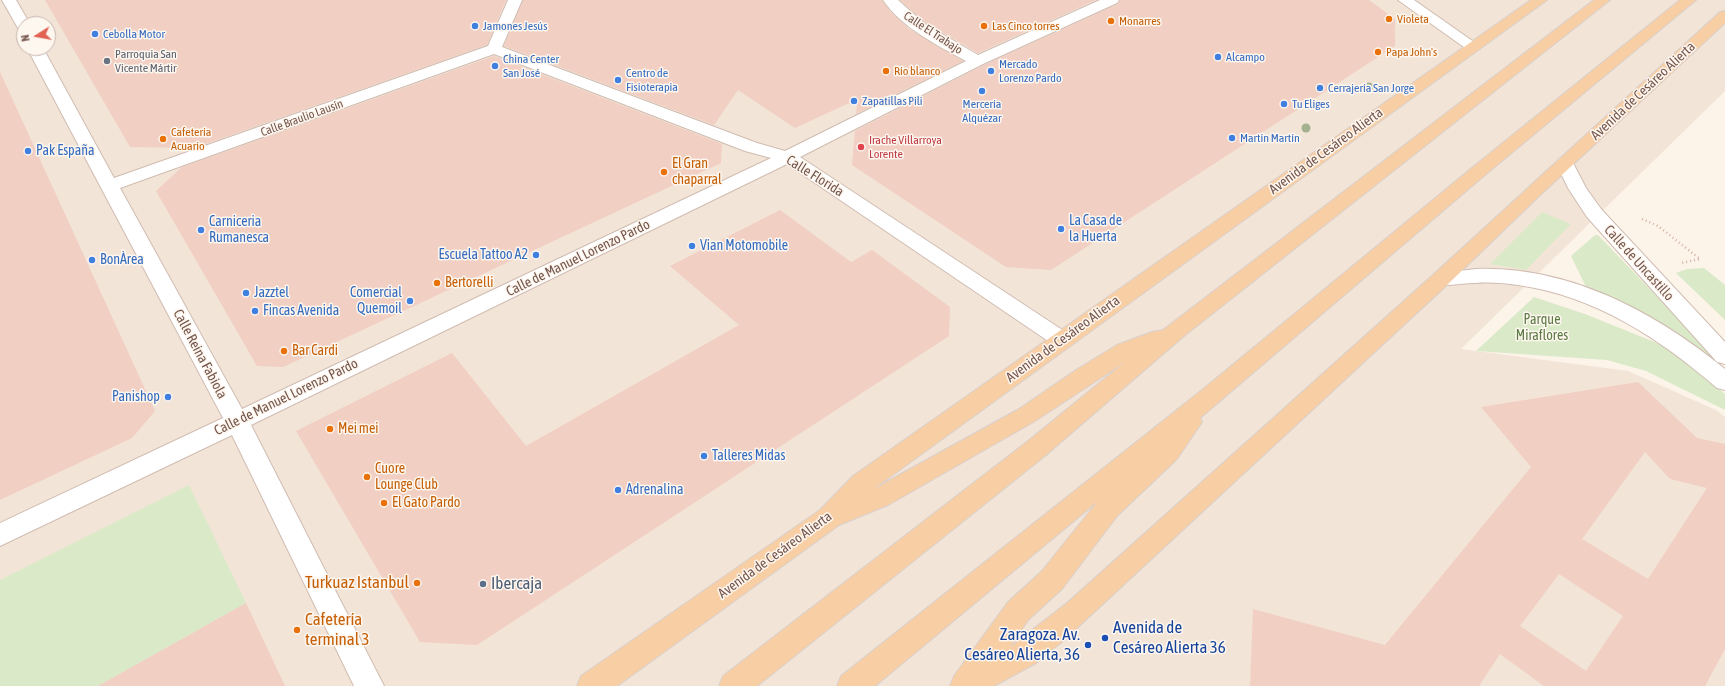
<!DOCTYPE html>
<meta charset="utf-8">
<style>
body{margin:0}
#map{position:relative;width:1725px;height:686px;overflow:hidden;background:#fcf3e9;font-family:"Asap Condensed",sans-serif}
canvas{display:block}
.north{position:absolute;left:16px;top:16px;width:40px;height:40px;box-sizing:border-box;background:#fef7f0;border:1px solid #c8b7af;border-radius:50%;rotate:259deg;font-size:11px;font-weight:700;line-height:16px;text-align:center;color:#76574d}
.north::after{content:'';display:block;margin:auto;width:14px;height:18px;background:#e16253;clip-path:polygon(50% 0,100% 100%,50% 72%,0 100%)}
</style>
<div id="map">
<canvas width="1725" height="686"></canvas>
<div class="north">N</div>
</div>
<script>
const context = document.querySelector('canvas').getContext('2d');
context.lineJoin = 'round';
function fill(path, color) { context.fillStyle = color; context.fill(path, 'evenodd'); }
function trace(path, color, width, dash) { context.strokeStyle = color; context.lineWidth = width; context.lineCap = dash ? 'butt' : 'round'; context.setLineDash(dash || []); context.stroke(path); }
function drawText(font, color, halo, rows, align = 'center') {
  context.font = font + ' "Asap Condensed",sans-serif'; context.lineWidth = 3; context.setLineDash([]); context.textBaseline = 'middle'; context.strokeStyle = halo; context.fillStyle = color; for (const [text, x, y, turn = 0] of rows) {
    context.save(); context.translate(x, y); context.rotate((+turn || 0) * Math.PI / 180); context.textAlign = isNaN(turn) ? turn : align; if (halo) context.strokeText(text, 0, 0); context.fillText(text, 0, 0); context.restore();
  }
}
fill(new Path2D(`
 M0,0H1725V91L1461,349L1628,371L1716,410L1725,417V686H0ZM24,24H48V48H24Z`), '#f3e4d8');
fill(new Path2D(`
 M1542,212L1571,224L1526,270L1490,264Z
 M1595,235H1598L1719,361L1714,360C1672,327 1637,309 1587,289L1571,256Z
 M1704,268L1725,285V320L1676,273L1687,269Z
 M1534,297L1585,314L1677,351L1725,394V410L1646,371L1607,360L1476,351Z
 M189,485L246,603L98,686H0V580Z`), '#daeac8');
fill(new Path2D(`
 M45,0H506L487,45L194,148L130,147Z
 M523,0H882L890,11L909,29L963,61L856,114L858,99L795,128L738,90L714,125L504,46Z
 M900,0H1096L978,53L926,23Z
 M1120,0H1369L1395,19V46L1051,270L1006,267L852,165L855,131L984,65L1118,4Z
 M494,56L722,144L721,163L283,367L257,366L156,191L182,167Z
 M0,72L155,411L132,438L0,500Z
 M780,210L851,262L872,250L950,307L949,336L477,645L420,642L296,431L452,353L526,446L739,325L670,266Z
 M1638,382L1697,438L1725,444V649L1705,686H1544L1500,654L1479,686H1250L1253,609L1385,645L1531,467L1481,407ZM1645,452L1670,479L1707,488L1648,579L1582,539ZM1559,574L1623,616L1586,671L1520,626Z
 M246,603L285,686H98Z`), '#f1cfc2');
const minor = new Path2D(`
 M2,0H16L30,24H24V31L19,30Z
 M508,0H522L502,47L757,143L785,151L966,61C937,45 902,28 883,0H898L925,24L978,55L1100,0H1119L1117,3L983,64L800,157L1070,335L1073,340L1070,345L1062,348L1054,345L787,164L251,425L384,686H354L232,435L0,546V523L223,418L27,48H43L114,178L488,46ZM494,54L745,151L771,158L242,409L120,188Z
 M1398,0H1414L1481,47L1478,50H1468Z
 M1565,158L1571,159L1586,188L1601,209L1725,342V364L1717,362L1587,217L1568,188L1556,163L1559,159Z
 M1476,269C1569,266 1655,312 1725,369V390L1717,388C1659,338 1595,296 1518,285C1504,283 1490,282 1476,283C1462,283 1447,287 1434,284L1431,279L1434,274Z`);
const major = new Path2D(`
 M1531,0H1547L872,490L1019,409L1076,370L1117,345L1152,332L1163,330L1594,0H1610L1184,336L1046,455L757,686H719L723,676L1028,441L1125,362L1035,421L888,505L839,525L617,686H577L581,676L820,510L853,476Z
 M1680,0H1696L1485,175L1200,418L1202,422L1177,459L1117,516L1062,589L1028,620L1010,647L1067,603L1434,274L1720,12L1725,11V23L1536,199L1448,284L1063,641L1036,663L994,686H950L954,676L1008,602L1042,571L1098,501L875,686H837L841,676L1202,390L1473,167Z`);
trace(minor, '#d0bcb1', 2);
trace(major, '#d9d0cd', 2);
trace(new Path2D(`
 M1642,219L1658,226L1700,259L1681,263`), '#d6b2a4', 2.5, [1, 3]);
fill(minor, '#fff');
fill(major, '#f8cfa5');
context.fillStyle = '#a4b18f';
for (const [x, y] of [
 [1369,87],
 [1306,128]
]) { context.beginPath(); context.arc(x, y, 4.5, 0, 2 * Math.PI); context.fill(); }
for (const [x, y, r, color] of [
 [1389,19,4,"#e8710a"],
 [1111,21,4,"#e8710a"],
 [475,26,4,"#3f7fe0"],
 [984,26,4,"#e8710a"],
 [95,34,4,"#3f7fe0"],
 [1378,52,4,"#e8710a"],
 [1218,57,4,"#3f7fe0"],
 [107,61,4,"#6b7280"],
 [495,66,4,"#3f7fe0"],
 [886,71,4,"#e8710a"],
 [991,71,4,"#3f7fe0"],
 [618,80,4,"#3f7fe0"],
 [1320,88,4,"#3f7fe0"],
 [982,91,4,"#3f7fe0"],
 [854,101,4,"#3f7fe0"],
 [1284,104,4,"#3f7fe0"],
 [1232,138,4,"#3f7fe0"],
 [163,139,4,"#e8710a"],
 [861,147,4,"#e0444e"],
 [28,151,4,"#3f7fe0"],
 [664,172,4,"#e8710a"],
 [1061,229,4,"#3f7fe0"],
 [201,230,4,"#3f7fe0"],
 [692,246,4,"#3f7fe0"],
 [536,255,4,"#3f7fe0"],
 [92,260,4,"#3f7fe0"],
 [437,283,4,"#e8710a"],
 [246,293,4,"#3f7fe0"],
 [410,301,4,"#3f7fe0"],
 [255,311,4,"#3f7fe0"],
 [284,351,4,"#e8710a"],
 [168,397,4,"#3f7fe0"],
 [330,429,4,"#e8710a"],
 [704,456,4,"#3f7fe0"],
 [367,477,4,"#e8710a"],
 [618,490,4,"#3f7fe0"],
 [384,503,4,"#e8710a"],
 [417,583,4,"#e8710a"],
 [483,584,4,"#5c6f8a"],
 [297,630,4,"#e8710a"],
 [1105,638,4,"#1a4fb4"],
 [1088,645,4,"#1a4fb4"]
]) { const dot = new Path2D(); dot.arc(x, y, r, 0, 2 * Math.PI); context.fillStyle = color; context.fill(dot); trace(dot, '#fef7f0', 1.5); }
drawText('12px', '#c56008', '#fef7f0', [
 ["Violeta",1397,19],
 ["Monarres",1119,21],
 ["Las Cinco torres",992,26],
 ["Papa John's",1386,52],
 ["Río blanco",894,71],
 ["Cafetería",171,132],
 ["Acuario",171,146]
], 'left');
drawText('12px', '#366cbe', '#fef7f0', [
 ["Jamones Jesús",483,26],
 ["Cebolla Motor",103,34],
 ["Alcampo",1226,57],
 ["China Center",503,59],
 ["San José",503,73],
 ["Mercado",999,64],
 ["Lorenzo Pardo",999,78],
 ["Centro de",626,73],
 ["Fisioterapia",626,87],
 ["Cerrajería San Jorge",1328,88],
 ["Zapatillas Pili",862,101],
 ["Mercería",982,104,"center"],
 ["Alquézar",982,118,"center"],
 ["Tu Eliges",1292,104],
 ["Martín Martín",1240,138]
], 'left');
drawText('12px', '#76574d', '#fef7f0', [
 ["Calle El Trabajo",933,33,33],
 ["Calle Braulio Lausín",302,118,-20]
]);
drawText('12px', '#5b616d', '#fef7f0', [
 ["Parroquia San",115,54],
 ["Vicente Mártir",115,68]
], 'left');
drawText('12px', '#be3a42', '#fef7f0', [
 ["Irache Villarroya",869,140],
 ["Lorente",869,154]
], 'left');
drawText('14px', '#76574d', '#fef7f0', [
 ["Avenida de Cesáreo Alierta",1643,91,-43],
 ["Avenida de Cesáreo Alierta",1326,151,-36],
 ["Calle Florida",815,176,32],
 ["Calle de Manuel Lorenzo Pardo",578,258,-26],
 ["Calle de Uncastillo",1639,263,48],
 ["Avenida de Cesáreo Alierta",1063,339,-36],
 ["Calle Reina Fabiola",200,354,62],
 ["Calle de Manuel Lorenzo Pardo",286,397,-26],
 ["Avenida de Cesáreo Alierta",775,555,-36]
]);
drawText('14px', '#366cbe', '#fef7f0', [
 ["Pak España",36,151],
 ["La Casa de",1069,221],
 ["la Huerta",1069,237],
 ["Carniceria",209,222],
 ["Rumanesca",209,238],
 ["Vian Motomobile",700,246],
 ["Escuela Tattoo A2",528,255,"right"],
 ["BonÀrea",100,260],
 ["Jazztel",254,293],
 ["Comercial",402,293,"right"],
 ["Quemoil",402,309,"right"],
 ["Fincas Avenida",263,311],
 ["Panishop",160,397,"right"],
 ["Talleres Midas",712,456],
 ["Adrenalina",626,490]
], 'left');
drawText('14px', '#c56008', '#fef7f0', [
 ["El Gran",672,164],
 ["chaparral",672,180],
 ["Bertorelli",445,283],
 ["Bar Cardi",292,351],
 ["Mei mei",338,429],
 ["Cuore",375,469],
 ["Lounge Club",375,485],
 ["El Gato Pardo",392,503]
], 'left');
drawText('14px', '#5c7b45', '#fef7f0', [
 ["Parque",1542,320],
 ["Miraflores",1542,336]
]);
drawText('17px', '#c56008', '#fef7f0', [
 ["Turkuaz Istanbul",409,583],
 ["Cafetería",305,620,"left"],
 ["terminal 3",305,640,"left"]
], 'right');
drawText('17px', '#4e5e75', '#fef7f0', [
 ["Ibercaja",491,584]
], 'left');
drawText('17px', '#164399', '#fef7f0', [
 ["Avenida de",1113,628],
 ["Cesáreo Alierta 36",1113,648],
 ["Zaragoza. Av.",1080,635,"right"],
 ["Cesáreo Alierta, 36",1080,655,"right"]
], 'left');
</script>
